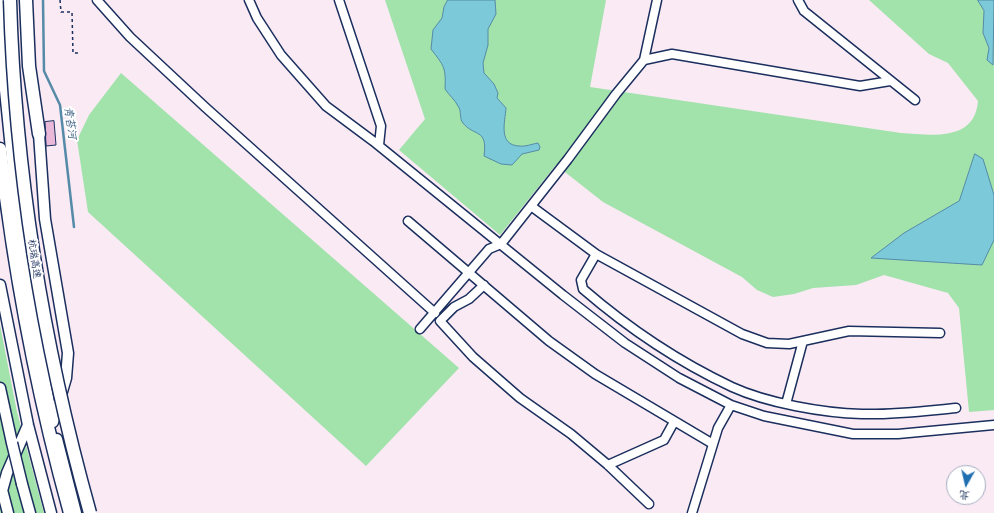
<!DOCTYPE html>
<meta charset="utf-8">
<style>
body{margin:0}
#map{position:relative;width:994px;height:513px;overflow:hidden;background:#f9eaf4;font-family:"Playpen Sans","LXGW WenKai TC",sans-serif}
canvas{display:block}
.north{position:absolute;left:946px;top:465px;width:40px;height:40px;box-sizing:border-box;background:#fff;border:1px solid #a4acbf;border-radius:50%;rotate:188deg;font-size:11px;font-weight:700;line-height:16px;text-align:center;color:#1b2f5e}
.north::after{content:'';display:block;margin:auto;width:14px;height:18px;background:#1f6fb2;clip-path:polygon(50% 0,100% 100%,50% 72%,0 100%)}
</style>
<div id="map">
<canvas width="994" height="513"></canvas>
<div class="north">北</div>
</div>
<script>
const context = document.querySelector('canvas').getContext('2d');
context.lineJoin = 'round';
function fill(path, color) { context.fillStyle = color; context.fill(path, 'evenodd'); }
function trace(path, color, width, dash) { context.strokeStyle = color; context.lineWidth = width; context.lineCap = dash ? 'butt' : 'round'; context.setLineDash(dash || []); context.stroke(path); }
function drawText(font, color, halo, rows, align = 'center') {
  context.font = font + ' "Playpen Sans","LXGW WenKai TC",sans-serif'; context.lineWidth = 4; context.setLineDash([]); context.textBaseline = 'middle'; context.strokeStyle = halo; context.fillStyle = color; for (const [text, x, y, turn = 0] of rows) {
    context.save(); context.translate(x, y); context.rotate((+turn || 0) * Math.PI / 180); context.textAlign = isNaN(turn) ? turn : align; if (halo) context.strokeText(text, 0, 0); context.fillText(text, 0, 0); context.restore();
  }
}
fill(new Path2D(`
 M385,0H606L590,87L901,133C931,135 975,142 978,101L948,63L929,54L869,0H994V410L969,412L959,308L948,293L884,275L856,285L813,288L794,294L773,297L757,290L742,277L603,202L556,165L500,235L399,150L425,119Z
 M121,73L459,368L366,466L88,212L77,140L89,115Z
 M0,325L17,412L44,513H0Z`), '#a2e2ab');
const water = new Path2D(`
 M448,0H495L496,14L488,29V45L483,63L484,73L494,84L498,93L497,98L506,108C505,122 498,145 519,146C525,147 532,144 538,143L540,147L539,150L522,154L512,165L501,164L484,156C488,128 474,137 463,123C459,119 462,111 458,106C455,100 449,95 445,89C446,67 444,66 431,49L433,30L442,18L444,7Z
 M978,0H994L993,65L987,60L989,48L983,33L984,11Z
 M975,154L983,159L994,195V240L982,265L871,258L904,233L959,201Z`);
fill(water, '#7bc9d9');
trace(water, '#558ba8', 1);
trace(new Path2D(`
 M43,0L44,71L60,105L74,227`), '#558ba8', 2.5);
const building = new Path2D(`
 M54,121L56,145L46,146L45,122Z`);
fill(building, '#eab9da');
trace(building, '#1b2f5e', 1);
const minor = new Path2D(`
 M97,0L130,37L205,107L435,313
 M249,0L257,18L281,55L326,106L373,141L563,295L625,343L679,378L731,405L764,416L853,434H898L994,425
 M339,0L381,126L379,145
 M798,0L804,11L915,100
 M644,60L672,54L860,86L890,81
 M531,206L596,254L742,334L767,343L789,344L849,331L940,333
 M408,221L549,341L595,374L713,444
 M596,254L581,280L583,289C627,327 679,362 732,387C767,403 823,413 862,414C893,415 924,411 956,408
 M484,285L469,299L454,307L440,321L473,357L520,398L571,434L608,465L649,504
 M420,329L489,249L501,244L568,159L616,94L644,60L657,0
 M786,404L803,341
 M608,465L664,440L674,422
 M692,513L718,428L731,405`);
const major = new Path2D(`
 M0,0L5,90L22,258L50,408
 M39,134L45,219L68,353L66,378L53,422
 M0,285L28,425L51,513
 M0,388L12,443
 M57,439L76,513
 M22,484L30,513
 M1,486L8,513
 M2,491L7,473L28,425`);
const highway = new Path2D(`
 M26,0L29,66L39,134
 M0,149C14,272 37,394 70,513`);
trace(minor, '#1b2f5e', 11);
trace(major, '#1b2f5e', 13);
trace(highway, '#1b2f5e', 15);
trace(new Path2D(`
 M60,0L61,12H72L73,53H79`), '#1b2f5e', 1.5, [3, 3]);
trace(minor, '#fff', 8);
trace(major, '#fff', 10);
trace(highway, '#fff', 12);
const majorBridge = new Path2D(`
 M12,443L22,484`);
const highwayBridge = new Path2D(`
 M10,0C15,174 43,345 90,513`);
trace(majorBridge, '#1b2f5e', 13, []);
trace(highwayBridge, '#1b2f5e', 15, []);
trace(majorBridge, '#fff', 10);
trace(highwayBridge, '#fff', 12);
drawText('10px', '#1b2f5e', '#fff', [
 ["杭瑞高速",34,259,81]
]);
drawText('italic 11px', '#385d83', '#fff', [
 ["青苔河",70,123,82]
]);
</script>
